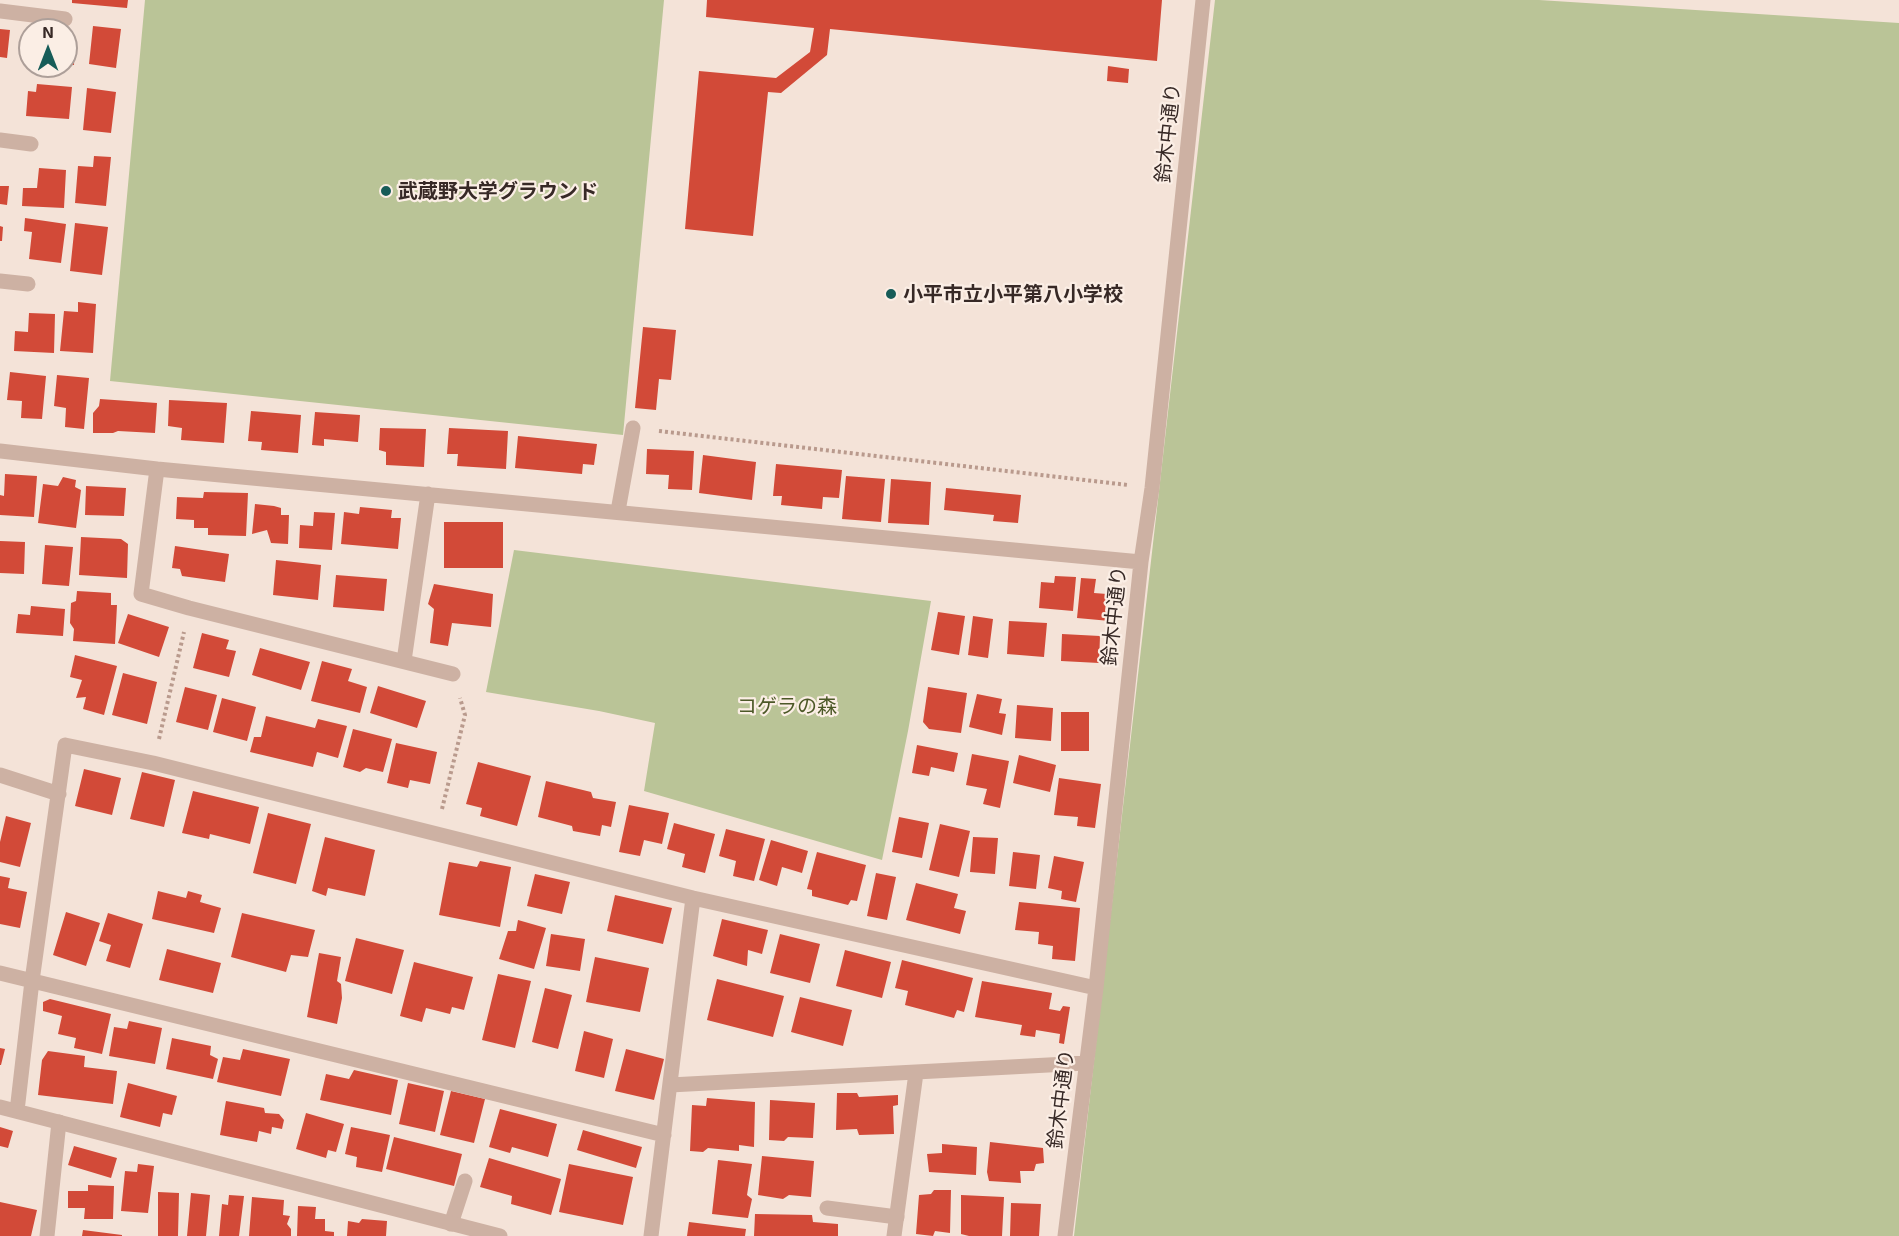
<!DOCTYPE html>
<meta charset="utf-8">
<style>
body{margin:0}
#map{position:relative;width:1899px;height:1236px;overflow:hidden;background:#f4e3d8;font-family:"Exo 2",sans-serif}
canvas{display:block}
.north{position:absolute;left:18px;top:18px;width:60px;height:60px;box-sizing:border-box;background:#fbeee5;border:2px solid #ad9f99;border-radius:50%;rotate:0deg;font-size:16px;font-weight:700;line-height:24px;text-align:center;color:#372926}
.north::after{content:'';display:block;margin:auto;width:21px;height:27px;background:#175c58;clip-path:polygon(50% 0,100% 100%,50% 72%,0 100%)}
</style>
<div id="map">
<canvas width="1899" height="1236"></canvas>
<div class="north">N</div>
</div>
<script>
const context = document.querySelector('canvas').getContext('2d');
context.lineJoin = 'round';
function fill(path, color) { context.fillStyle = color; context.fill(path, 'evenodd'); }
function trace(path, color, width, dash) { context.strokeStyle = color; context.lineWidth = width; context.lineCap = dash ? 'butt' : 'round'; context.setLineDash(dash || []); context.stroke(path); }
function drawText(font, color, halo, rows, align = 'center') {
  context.font = font + ' "Exo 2","Noto Sans JP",sans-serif'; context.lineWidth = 4.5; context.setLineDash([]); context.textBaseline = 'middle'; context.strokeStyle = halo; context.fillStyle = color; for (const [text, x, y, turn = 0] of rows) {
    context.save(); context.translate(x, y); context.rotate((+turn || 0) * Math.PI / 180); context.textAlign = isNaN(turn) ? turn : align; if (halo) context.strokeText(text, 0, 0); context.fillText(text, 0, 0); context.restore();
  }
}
fill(new Path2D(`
 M145,0H664L623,435L110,381Z
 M1215,0H1539L1899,23V1236H1074Z
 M514,550L931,601L908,731L882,860L644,791L655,723L599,711L486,692Z`), '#bac497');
fill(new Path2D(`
 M72,0H128L127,8L72,3Z
 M707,0H1162L1157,61L830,29L827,55L781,93L768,92L753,236L685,229L699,71L776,78L810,52L814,28L706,17Z
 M93,26L121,29L116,68L89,64Z
 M0,29L10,30L7,58L0,57Z
 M66,35L75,36L74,65H66Z
 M1108,66L1129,69L1128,83L1107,81Z
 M37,84L72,87L69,119L26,116L28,91L36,92Z
 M87,88L116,92L111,133L83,130Z
 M94,156L111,157L106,206L75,203L78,166L93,167Z
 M39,168L66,170L64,208L22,206L23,188H37Z
 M0,186H9L7,205L0,204Z
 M25,218L66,224L61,263L29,259L32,232L24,231Z
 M75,223L108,227L102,275L70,271Z
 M0,226L3,227L2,241H0Z
 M78,302L96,304L93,353L60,351L64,311L78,312Z
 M29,313L55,314L54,353L14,351L15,331L28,332Z
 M643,327L676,330L671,380L659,379L656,410L635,408Z
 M10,372L46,376L42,419L21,418L22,401L7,400Z
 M57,375L89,378L84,429L65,427L66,408L54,406Z
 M100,399L157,403L155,433L118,431L113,433H93V413L99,406Z
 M169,400L227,403L224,443L181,440L182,428L168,426Z
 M251,411L301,415L298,453L261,450L262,442L248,441Z
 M315,412L360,415L358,442L324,439V446L312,445Z
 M380,428L426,429L424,467L386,465V452L379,450Z
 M449,428L508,431L506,469L457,466L458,454H447Z
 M518,436L597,444L594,465L583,464L582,474L515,468Z
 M647,449L694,451L692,490L668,489L669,475L646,474Z
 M703,455L756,462L752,500L699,493Z
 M776,464L842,470L839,498L823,497L822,509L781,505L782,496H773Z
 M5,474L37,476L34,517L0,515V495L4,496Z
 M846,476L885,479L881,522L842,519Z
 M63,477L76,480L75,487L81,490L76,528L38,523L43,484L58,486Z
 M891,479L931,482L929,525L888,523Z
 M86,486L126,488L124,516L85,515Z
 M946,488L1021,495L1018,523L993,521L994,515L944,510Z
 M204,492L248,493L246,536L208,535V528H194V520L176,519L177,497L203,498Z
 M255,504L274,506L281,508V515H289L288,544L271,543L267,530L252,534Z
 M360,507L392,510L391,518H401L398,549L341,544L344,512L359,514Z
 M314,512L335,513L332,550L299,548L300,525L313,526Z
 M444,522H503V568H444Z
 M81,537L121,539L128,544L127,578L79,575Z
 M0,541L25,542L24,574L0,573Z
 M45,545L73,547L69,586L42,584Z
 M175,546L229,554L225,582L182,576L180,569L172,568Z
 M276,560L321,565L318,600L273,595Z
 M336,575L387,579L384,611L333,607Z
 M1055,576L1076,577L1073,611L1039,608L1041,582L1054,583Z
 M1081,578L1096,579L1094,593L1107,594L1105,611L1110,615V621L1077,618Z
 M434,584L493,594L491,627L452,623L448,646L430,643L434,609L428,604Z
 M77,591L111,593V605H117L115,644L73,641L74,629L70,623L71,603L76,601Z
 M31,606L65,609L63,636L16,633L18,614L30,615Z
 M938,612L965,616L959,655L931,650Z
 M128,614L169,627L159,657L118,643Z
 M973,616L993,619L988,658L968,655Z
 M1009,621L1047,623L1044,657L1007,654Z
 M202,633L229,640L226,649L236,651L229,677L193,668Z
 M1062,634L1100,636L1099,663L1061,661Z
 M260,648L310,662L301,690L252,675Z
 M75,655L117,666L104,715L83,709L86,697L76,698L82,680L70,677Z
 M322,661L352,669L348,681L367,687L360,713L311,701Z
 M123,673L157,682L147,724L112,715Z
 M378,686L426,701L417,728L370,713Z
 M185,687L217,695L208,730L176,722Z
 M928,687L967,693L961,733L929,729L923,722Z
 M977,694L1002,699L999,713L1006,714L1002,735L969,727Z
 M222,698L256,707L247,741L213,732Z
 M1017,705L1053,708L1051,741L1015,738Z
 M1061,712H1089V751H1061Z
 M266,716L315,728L318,719L347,726L338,758L317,752L313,767L250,752L254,737H261Z
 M353,729L392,739L383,772L366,768L360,772L343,767Z
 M396,743L437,752L430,784L410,780L408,788L387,783Z
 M917,745L958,753L954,772L931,767L929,776L912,773Z
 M972,754L1009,761L1000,808L983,804L987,789L966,785Z
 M1019,755L1056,765L1050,792L1013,783Z
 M478,762L531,776L517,826L480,816L482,808L466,804Z
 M84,769L121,778L112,815L75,806Z
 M142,772L175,780L164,827L130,819Z
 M1059,778L1101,784L1095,828L1077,826L1078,817L1054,815Z
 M546,781L591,792L593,798L616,802L611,827L602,825L600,836L573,831L572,826L538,817Z
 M193,791L259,807L250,844L210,834L209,839L182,833Z
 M629,805L669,813L662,844L644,840L640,856L619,852Z
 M268,813L311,824L296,884L253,873Z
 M6,816L31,823L20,867L0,862V842Z
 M899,817L929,823L922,858L892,852Z
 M674,823L715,834L705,873L682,867L685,854L667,849Z
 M940,824L970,831L959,877L929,870Z
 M726,829L765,839L754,881L733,876L736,861L719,856Z
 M325,837L375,850L365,896L328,888L326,896L312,891Z
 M973,837L998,838L995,874L970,872Z
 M771,840L808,851L802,873L782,867L777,886L759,880Z
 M817,852L866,865L857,901L851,900L848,905L812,896V890L807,889Z
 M1013,852L1040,855L1036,889L1009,886Z
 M1054,856L1084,862L1076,902L1061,899L1062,891L1048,888Z
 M480,861L511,867L500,927L439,915L449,862L477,867Z
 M876,873L896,877L887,920L867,916Z
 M535,874L570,882L562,914L527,906Z
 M0,876L10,878L8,888L27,892L20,928L0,924Z
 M916,883L958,894L954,908L966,911L960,934L906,920Z
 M158,891L186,898L188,891L202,895L200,902L221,908L214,933L152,919Z
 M615,895L672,908L663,944L607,931Z
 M1019,902L1080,908L1075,961L1052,959L1053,946L1038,944L1039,932L1015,930Z
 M66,912L100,923L86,966L53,955Z
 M108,913L143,924L130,968L106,961L111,945L99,941Z
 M242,913L315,930L308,957L291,955L286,972L231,957Z
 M722,919L768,930L762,954L748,950L747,966L713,956Z
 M518,920L546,928L534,969L499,959L508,931H516Z
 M551,934L585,939L580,971L546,966Z
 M780,934L820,944L810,983L770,973Z
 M356,938L404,950L392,994L345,981Z
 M167,949L221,963L213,993L159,980Z
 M845,950L891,962L882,998L836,986Z
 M319,953L341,957L337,981L341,984L342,998L337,1024L307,1017Z
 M595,957L649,968L640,1012L586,1002Z
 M902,960L973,978L964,1012L957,1010L954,1018L905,1005L908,991L895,988Z
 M414,962L473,977L464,1010L452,1007L450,1014L426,1008L422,1022L400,1016Z
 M498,974L531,981L515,1048L482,1040Z
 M717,979L784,996L773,1037L707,1020Z
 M982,981L1052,993L1049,1009L1060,1011L1063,1006L1070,1007L1064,1044L1059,1043L1060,1034L1036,1030L1035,1037L1020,1035L1022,1025L975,1017Z
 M545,988L572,995L558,1049L532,1042Z
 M800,997L852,1010L843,1046L791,1032Z
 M50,999L111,1014L102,1054L74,1048L76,1038L58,1034L62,1016L43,1011V1002Z
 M129,1021L162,1028L155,1064L109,1056L114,1027L127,1029Z
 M584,1031L613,1039L604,1078L575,1071Z
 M172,1038L211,1046L210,1055L218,1059L213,1079L166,1069Z
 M0,1048L5,1049L1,1065H0Z
 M243,1049L290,1059L281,1096L217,1082L223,1057L240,1060Z
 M626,1049L664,1059L654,1100L615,1091Z
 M48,1051L85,1056L84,1067L117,1071L113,1104L38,1095L42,1060Z
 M354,1070L398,1080L391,1115L320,1100L326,1074L349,1079Z
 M128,1083L177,1096L172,1115L163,1113L160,1127L120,1117Z
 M408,1083L444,1091L435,1132L399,1124Z
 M451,1091L485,1099L474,1143L440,1135Z
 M837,1093H857L859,1097L898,1095V1105L893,1106L894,1134L859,1135L857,1129L836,1130Z
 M707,1098L755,1102L754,1147L739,1145V1151L708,1148L703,1152L690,1151L692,1105L706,1106Z
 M770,1100L815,1103L813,1138L788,1137L784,1141L769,1140Z
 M226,1101L264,1108L265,1113L279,1114L284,1120L282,1129L272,1127L271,1134L259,1131L257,1142L220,1135Z
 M500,1109L557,1124L548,1157L512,1147L510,1153L489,1147Z
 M306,1113L344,1124L336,1152L328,1150L326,1158L296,1149Z
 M0,1127L13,1131L8,1148L0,1146Z
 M351,1127L390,1135L382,1172L356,1167L357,1157L345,1154Z
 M583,1130L642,1147L636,1168L577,1150Z
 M394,1137L462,1154L454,1186L386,1169Z
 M990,1142L1043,1148L1044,1163L1036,1164L1034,1171H1020L1021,1183L989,1181L987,1172Z
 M942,1144L977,1147L976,1175L929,1172L927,1154L942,1153Z
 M74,1146L117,1158L111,1178L68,1165Z
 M762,1156L814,1161L811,1197L789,1195L783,1199L758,1195Z
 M489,1158L561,1179L551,1215L511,1204L512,1196L480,1187Z
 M718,1160L752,1164L747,1195L752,1199L748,1218L712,1214Z
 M138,1164L154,1166L148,1213L121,1211L125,1171L137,1172Z
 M569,1164L633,1177L623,1225L559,1212Z
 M88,1185L114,1186L113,1219H84L85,1208H68V1191H88Z
 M934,1190H951L950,1233L935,1231L933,1236L916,1234L919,1195L931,1194Z
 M158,1192L179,1193L178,1236H158Z
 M191,1193L210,1195L206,1236H187Z
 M229,1195L244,1196L239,1236H219L222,1204L228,1205Z
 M961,1195L1004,1197L1002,1236H969L961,1234Z
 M252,1197L284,1200L283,1215L290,1216L287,1224L291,1229V1236H249Z
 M0,1202L37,1210L31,1236H0Z
 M1011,1203L1041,1204L1039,1236H1010Z
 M298,1206L316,1207L315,1219H325V1231L334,1232V1236H297Z
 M755,1214L812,1215L813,1222L838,1224V1236H754Z
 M362,1219L387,1221L386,1236H347L348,1221L359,1223Z
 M689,1222L746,1229L745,1236H687Z
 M83,1230L122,1235V1236H82Z`), '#d24a38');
trace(new Path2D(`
 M659,431L1128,485
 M159,739L184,632
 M442,809L465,715L460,698`), '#b99a8d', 4, [3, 3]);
trace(new Path2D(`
 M618,511L633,428
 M827,1208L897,1217
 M451,1224L465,1181
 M47,1236L59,1122`), '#cdb1a3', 15);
trace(new Path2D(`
 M0,11L65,19
 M0,140L31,144
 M0,281L28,284
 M0,451L157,469L1141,562
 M157,469L141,594L189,608L453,674
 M404,661L428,494
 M0,775L59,794
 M0,973L664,1135
 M670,1085L1086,1063
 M0,1107L500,1236
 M17,1111L32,981L65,745L153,763L693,898L1096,988
 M651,1236L693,898
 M894,1236L916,1073
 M1065,1236L1096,988L1141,562L1152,488L1203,0`), '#cdb1a3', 15);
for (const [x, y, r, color] of [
 [386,191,6,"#175c58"],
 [891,294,6,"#175c58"]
]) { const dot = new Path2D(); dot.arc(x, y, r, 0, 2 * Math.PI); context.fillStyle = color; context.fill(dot); trace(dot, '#fbeee5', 2); }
drawText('20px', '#372926', '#fbeee5', [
 ["鈴木中通り",1168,133,-84],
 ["鈴木中通り",1114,616,-84],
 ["鈴木中通り",1061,1099,-83]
]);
drawText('bold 20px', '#372926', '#fbeee5', [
 ["武蔵野大学グラウンド",398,191],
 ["小平市立小平第八小学校",903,294]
], 'left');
drawText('20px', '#4c5827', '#fbeee5', [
 ["コゲラの森",787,706]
]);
</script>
